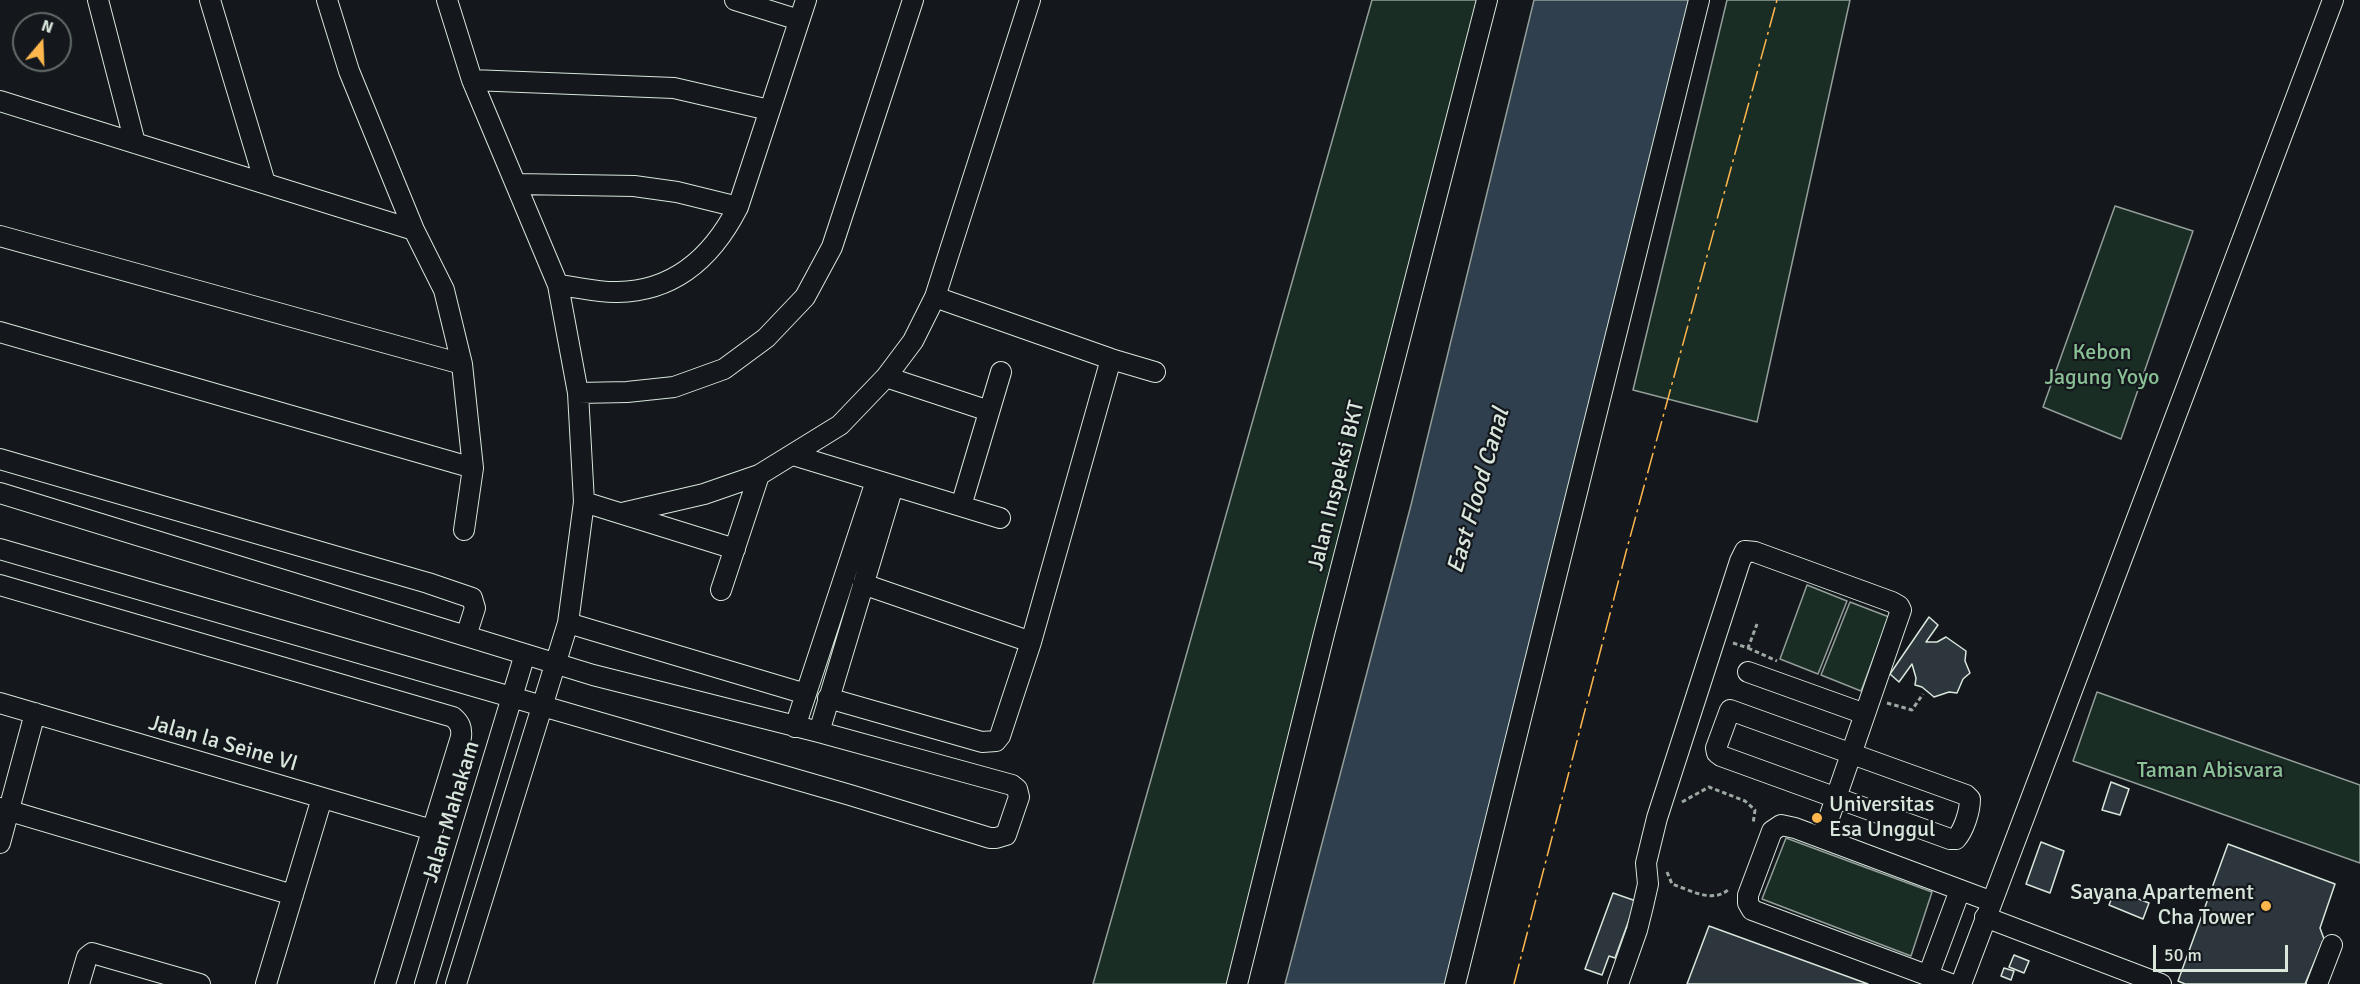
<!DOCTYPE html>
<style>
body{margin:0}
#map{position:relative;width:2360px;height:984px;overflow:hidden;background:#14181c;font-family:Signika,sans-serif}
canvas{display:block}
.north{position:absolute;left:12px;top:12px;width:60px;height:60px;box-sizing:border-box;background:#14181c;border:2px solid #626a69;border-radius:50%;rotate:19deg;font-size:16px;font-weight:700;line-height:24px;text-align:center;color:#d8e6dc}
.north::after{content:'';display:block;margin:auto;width:21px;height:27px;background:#ffb74d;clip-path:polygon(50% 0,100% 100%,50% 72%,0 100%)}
.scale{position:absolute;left:2153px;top:945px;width:135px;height:27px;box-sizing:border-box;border:3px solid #d8e6dc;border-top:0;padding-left:8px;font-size:18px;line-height:21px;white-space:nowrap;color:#d8e6dc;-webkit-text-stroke:4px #14181c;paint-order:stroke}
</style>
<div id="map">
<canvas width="2360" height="984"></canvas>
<div class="north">N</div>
<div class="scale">50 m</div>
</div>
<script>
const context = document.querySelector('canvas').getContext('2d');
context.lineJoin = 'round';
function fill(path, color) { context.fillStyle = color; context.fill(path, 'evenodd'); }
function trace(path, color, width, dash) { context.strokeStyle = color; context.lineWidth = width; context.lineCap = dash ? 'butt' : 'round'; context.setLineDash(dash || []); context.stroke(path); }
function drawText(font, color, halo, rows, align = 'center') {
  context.font = font + ' Signika,sans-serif'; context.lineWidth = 4.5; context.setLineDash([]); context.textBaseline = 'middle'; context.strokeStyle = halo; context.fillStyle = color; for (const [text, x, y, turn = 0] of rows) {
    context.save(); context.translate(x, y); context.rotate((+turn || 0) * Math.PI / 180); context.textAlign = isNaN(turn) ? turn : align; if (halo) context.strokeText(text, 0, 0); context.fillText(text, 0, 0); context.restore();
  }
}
const green = new Path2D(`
 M1372,0H1487L1237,984H1093Z
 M1727,0H1850L1757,422L1633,390Z
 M2115,206L2193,231L2121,439L2043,407Z
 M1807,585L1847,601L1818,674L1780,659Z
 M1850,602L1889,617L1861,691L1821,675Z
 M2097,692L2360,785V863L2073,761Z
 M1786,838L1932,892L1911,956L1762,899Z`);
fill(green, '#1a2d24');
trace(green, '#939e99', 1.5);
const water = new Path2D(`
 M1534,0H1692L1450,984H1285L1411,505Z`);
fill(water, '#2f3f4d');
trace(water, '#939e99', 1.5);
const building = new Path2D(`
 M1929,617L1938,625L1926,642H1937L1946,637L1966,651L1965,661L1970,673L1963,679L1957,693L1949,692L1934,697L1922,687L1915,685L1916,678L1912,664L1899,682L1890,674Z
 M2111,782L2129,789L2120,815L2102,810Z
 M2041,842L2064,851L2050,893L2026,884Z
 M2228,844L2335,884L2320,928L2324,939L2305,984H2185L2178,981Z
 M2115,890L2149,903L2143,919L2109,905Z
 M1613,893L1636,901L1615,958L1609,956L1602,975L1585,969Z
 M1709,926L1868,984H1687Z
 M2014,955L2029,961L2024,973L2009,967Z
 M2004,968L2014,971L2011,980L2001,976Z`);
fill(building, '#2c363c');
trace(building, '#d8e6dc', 1.5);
const minor = new Path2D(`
 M98,0L135,143
 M210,0L265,183
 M327,0L349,71L414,230L444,290L462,364L473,468L464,530
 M447,0L472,80L558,285L578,393L584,502L568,623L806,694
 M735,0L799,20
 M472,80L674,88L769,110
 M0,101L414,230
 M517,184L634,186L677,192L738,207
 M0,236L462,364
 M558,285C578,287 599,293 618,292C676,291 713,256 738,207L806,0
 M935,297L1111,359L1155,372
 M0,332L473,468
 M886,377L989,411
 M578,393L627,392L674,387L724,369L766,338L805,297L832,247L913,0
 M793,455L1000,518
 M0,459L428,583L472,598L475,608L466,636
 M0,493L593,675L819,732L1012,785L1017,789L1019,797L1006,835L996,838H990L850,795L0,549
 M584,502L735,549
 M961,506L1001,372
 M622,513L704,494L759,475L840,425L886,377L913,341L935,297L1030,0
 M863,584L1031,642
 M0,585L453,717C460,723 462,728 461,737L385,984
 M721,590L759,475
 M1748,672L1865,714
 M828,698L982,742L996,741L1000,736L1031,642L1111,359
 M0,703L432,830
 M1730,710L1966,795L1970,799C1970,811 1964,830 1956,839H1950L1721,756L1717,753L1716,748Z
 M795,727L876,481
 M819,732L893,486
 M0,808L293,895
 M0,843L35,713
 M1985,917L2161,984
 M1928,976L1960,890
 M79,984L87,957L92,953L200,984
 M266,984L322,798
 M425,984L525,654
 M456,984L568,623
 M1237,984L1324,634L1487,0
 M1455,984L1699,0
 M1618,984L1637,930L1643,906L1648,884L1646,863L1657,818L1740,561L1745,551L1755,552L1892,602L1899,606L1901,610L1822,838
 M1951,984L1752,910L1748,903V895L1772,831L1781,825L1795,828L1990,901
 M1961,984L2333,0
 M2317,984L2332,945`);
trace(minor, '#d8e6dc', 22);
trace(new Path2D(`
 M1733,643L1748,648L1757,624
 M1748,648L1777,661
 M1887,703L1912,710L1923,694
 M1682,802L1709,787L1745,801L1755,810L1753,824
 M1667,872L1672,884C1690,890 1713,904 1729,889`), '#9da8a2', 3, [4.5, 3]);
trace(minor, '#14181c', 20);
trace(new Path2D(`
 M1514,984L1626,552L1777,0`), '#ffb74d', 1.5, [21, 4.5, 3, 4.5]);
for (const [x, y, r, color] of [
 [1817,818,6,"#ffb74d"],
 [2266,906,6,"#ffb74d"]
]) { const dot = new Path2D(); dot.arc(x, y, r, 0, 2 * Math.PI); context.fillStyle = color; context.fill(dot); trace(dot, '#14181c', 2); }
drawText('22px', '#8ac095', '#14181c', [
 ["Kebon",2102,353],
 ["Jagung Yoyo",2102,378],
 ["Taman Abisvara",2210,771]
]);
drawText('22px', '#d8e6dc', '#14181c', [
 ["Jalan Inspeksi BKT",1337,486,-76],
 ["Jalan la Seine VI",223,744,16],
 ["Jalan Mahakam",452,812,-73]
]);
drawText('22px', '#d8e6dc', '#14181c', [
 ["Universitas",1829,805],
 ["Esa Unggul",1829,830],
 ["Sayana Apartement",2254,893,"right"],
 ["Cha Tower",2254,918,"right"]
], 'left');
drawText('italic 24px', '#d8e6dc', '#14181c', [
 ["East Flood Canal",1479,491,-74]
]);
</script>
